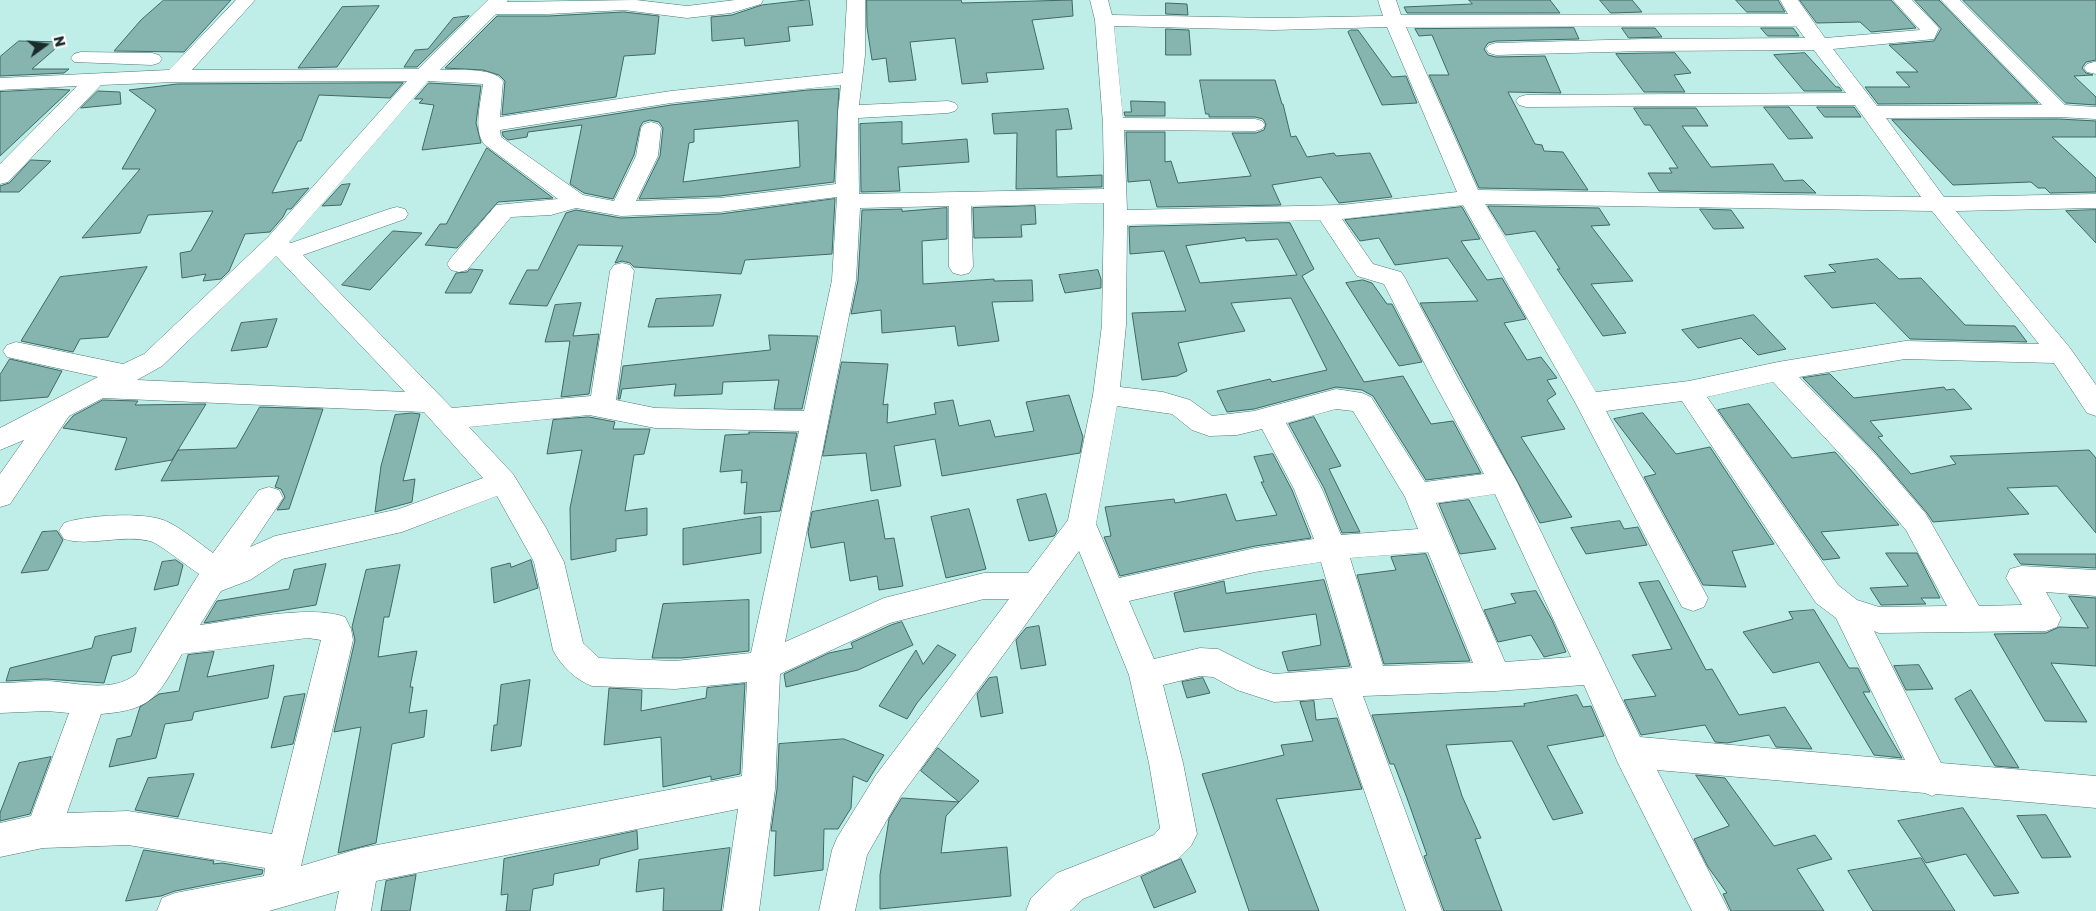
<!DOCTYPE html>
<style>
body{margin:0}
#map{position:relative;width:2096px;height:911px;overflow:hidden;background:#bfeee9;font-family:"Golos Text",sans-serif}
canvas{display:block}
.north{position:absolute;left:20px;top:20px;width:50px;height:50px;-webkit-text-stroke:4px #fff;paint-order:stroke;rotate:76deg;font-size:14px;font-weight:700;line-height:20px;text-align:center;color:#192b2a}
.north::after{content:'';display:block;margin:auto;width:18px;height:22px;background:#192b2a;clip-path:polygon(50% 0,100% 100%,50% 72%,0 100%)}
</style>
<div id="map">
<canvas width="2096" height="911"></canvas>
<div class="north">N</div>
</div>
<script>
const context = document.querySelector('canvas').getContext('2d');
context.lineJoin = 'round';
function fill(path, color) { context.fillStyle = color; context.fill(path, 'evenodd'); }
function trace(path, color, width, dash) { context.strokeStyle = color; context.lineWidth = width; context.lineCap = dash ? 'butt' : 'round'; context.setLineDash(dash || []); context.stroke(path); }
const building = new Path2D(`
 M164,0H231L184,52L114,51L141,20Z
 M809,0L813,25L788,27L790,41L745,46L744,38L712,41L711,17L732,15L762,5Z
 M867,0H961L962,3L1072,0L1073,16L1032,20L1044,69L986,73L988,82L962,84L955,38L910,42L916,80L889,82L886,58L872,60L867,27Z
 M1469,0H1550L1560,13H1407L1404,7L1472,4Z
 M1600,0H1632L1642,12L1611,13Z
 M1736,0H1778L1785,12H1747Z
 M1800,0H1891L1916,28L1871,32L1860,22L1817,23Z
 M1915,0H1939L2038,103L1878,104L1865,87H1910L1896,72H1918L1889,45L1934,41L1941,29Z
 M1963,0H2096V60L2086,62L2082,68L2086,73L2093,75L2074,76L2096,97V105L2066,103Z
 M1166,3L1187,4L1188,15L1166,14Z
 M379,6L337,67L298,68L342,7Z
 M624,12L659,16L655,54L624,56L616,97L502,115L505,81L499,75L483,70L445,68L497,16H548Z
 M469,16L417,67H404L415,50L428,49L453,18Z
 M1574,28L1579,39L1496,41L1488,43L1484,49L1488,55L1496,57L1545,56L1561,93L1508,92L1535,144L1542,145L1544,151L1563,152L1588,190L1479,188L1429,75H1449L1432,35L1419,36L1415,29Z
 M1622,28H1655L1662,37L1629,38Z
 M1761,28H1793L1799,36H1768Z
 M1166,29L1189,30L1191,55H1166Z
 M1351,30H1358L1392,77L1406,76L1417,103L1382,105L1348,32Z
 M19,41L63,42L32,69H69L64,73L0,76V57Z
 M1675,53L1691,73L1674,75L1685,92H1644L1616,54Z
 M1805,53L1836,87H1839L1842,91H1804L1774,55Z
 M1200,80H1275L1282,104H1283L1291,137L1296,136L1307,157L1334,153L1336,156L1370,153L1392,197L1339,203L1321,177L1272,185L1281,205L1157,207L1150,180L1128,182L1126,132H1165V162L1171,161L1178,183L1251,176L1232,133H1256L1264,130L1266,124L1263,119L1255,117H1209V114H1206Z
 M403,83L390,98L319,95L301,141H298L272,193L309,188L291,209H287L283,217L270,232L245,234L229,271L221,279L203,281L206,274L182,278L180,253L191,251L213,211L148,215L140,233L82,238L140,169H122L156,110L129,90L177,84Z
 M429,83L481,86L476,123L481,143L422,150L434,105L419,103L423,99H415Z
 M52,89L70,90L0,156V92Z
 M839,89L834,182L720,196L639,199L660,156L663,128L659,122L650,120L643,122L640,127L634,155L613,199L584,193L570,184L582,125L528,132L527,137L508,140L503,136L502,132L671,105L808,90ZM798,121L800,167L683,182L689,143L694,142V130Z
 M98,91L120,92L121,104L81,108Z
 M1131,101L1165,102V116H1125L1124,112H1131Z
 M1764,107H1789L1813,138L1789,139Z
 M1817,107H1854L1861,117H1825Z
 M1634,108H1696L1708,126H1682L1711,167L1773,164L1784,181L1803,180L1816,193L1659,191L1648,173H1672L1669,168H1678L1650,125H1645Z
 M1068,109L1072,129L1056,130L1057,177L1102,175V187L1016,189L1017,133L994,134L992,114Z
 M2059,119L2096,121V137H2052L2096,178V192L2050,193L2045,188H2038L2031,182L1953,185L1892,120Z
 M902,122V144L967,139L969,162L898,167L900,191L861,192L860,124Z
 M487,148L553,198L498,202L457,248L425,245L440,224H446Z
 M31,160L51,161L19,192H0V186L9,183Z
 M350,184L341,205L322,206L341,185Z
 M835,199L832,254L745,260L741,274L634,267L630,263L622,261L615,263L623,246L578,245L547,306L509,304L527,270H538L566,213L576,210L621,218L720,214Z
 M1035,206L1036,224L1021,225L1022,237L974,238L973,208Z
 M1488,206L1599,208L1610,225L1591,226L1633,281L1591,284L1626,333L1603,336L1557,269H1560L1535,231L1506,235Z
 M1462,207L1480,239L1461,241L1487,280L1502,278L1526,319L1504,323L1527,360L1541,357L1557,378L1547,380L1556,394L1547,400L1565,429L1521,437L1572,517L1540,523L1420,303L1478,301L1448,258L1395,265L1379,238L1360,241L1345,220Z
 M947,208V239L922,241L923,284L994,279V281L1032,280L1033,301L992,302L999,341L958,346L955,326L882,333L881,310L851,314L858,280L862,210L902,209V211Z
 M1700,209L1731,210L1744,228L1714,229Z
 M2096,210V243L2066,211Z
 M1290,223L1314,269L1302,276L1364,382L1403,376L1431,424L1453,421L1481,473L1426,480L1373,396L1362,390L1336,387L1254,409L1227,412L1217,391L1270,379L1272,382L1327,370L1291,298L1231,303L1245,331L1178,343L1187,371L1177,376L1142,380L1132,313L1186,311L1164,251L1130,254L1129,227ZM1245,238L1246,241L1278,239L1297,275L1200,283L1186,246Z
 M393,231L422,233L370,290L342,285Z
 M1878,259L1899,279L1921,278L1965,325L2015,326L2027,342L1910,339L1875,303L1832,308L1804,276L1836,272L1829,265Z
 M147,267L108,337L80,339L73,352L21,341L60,277Z
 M470,269L483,270L471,293H445L456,273L467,272Z
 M1098,270L1101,279V288L1065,293L1059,275Z
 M1363,280L1372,283L1387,304H1392L1422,362L1399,366L1346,283Z
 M721,295L713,326L648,327L656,299Z
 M581,303L573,336L599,334L589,394L561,397L570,341L545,342L555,305Z
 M1754,315L1786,349L1758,355L1741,338L1698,348L1682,330Z
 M277,319L267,347L231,351L241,323Z
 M769,335L818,336L802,409H774L779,380L723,382L722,394L674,396L676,384L622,389L620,399H618L623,366L770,350Z
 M10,359L62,371L48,397L0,401V375Z
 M842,362L888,364L883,405L888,404L887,423L936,414L934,403L953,400L959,426L990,420L995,437L1034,431L1026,402L1069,395L1083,437L1080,453L942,476L935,439L894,446L901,486L871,491L866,453L823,456Z
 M1830,374L1854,398L1944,387L1946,390L1954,389L1972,409L1870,421L1883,436L1878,437L1911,474L1956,464L1950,456L2089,450L2096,458V533L2057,486L2007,488L2029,514L1933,522L1927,513L1877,454L1803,378Z
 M103,400L138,401L135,405L206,404L172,460L115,470L127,438L63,428L73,416Z
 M1749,404L1792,458L1835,452L1899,525L1821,532L1840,558L1823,560L1718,410Z
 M260,407L323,409L289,509L277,510L285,497L281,489L275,487L279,476L161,481L178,450L236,448Z
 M412,413L420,414L403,481L415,479L412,502L375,512L381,466L395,415Z
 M1643,413L1676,454L1710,447L1774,544L1732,551L1746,587L1703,585L1644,477L1656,474L1614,419Z
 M589,417L615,422L613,429H650L644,454L634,455L625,511L647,508V535L616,539V551L571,560L570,508L582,450L547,454L553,420Z
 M1314,417L1341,466L1329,469L1360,532L1342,533L1324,488L1289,424Z
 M749,432L797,433L780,511L744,514L747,482L741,483L742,470L720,472L725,435L749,434Z
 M1273,454L1292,490L1311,538L1255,546L1120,576L1104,537L1111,536L1105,507L1174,499L1175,503L1226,494L1236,521L1277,515L1261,482H1264L1254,457Z
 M1046,494L1057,531L1054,536L1029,541L1017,500Z
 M878,500L885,539L894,538L903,586L879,590L877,576L850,581L844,542L811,548L808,532L812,512Z
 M1469,500L1496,549L1460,554L1439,504Z
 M969,509L986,569L946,578L931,517Z
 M761,517V553L683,565V529Z
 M1620,521L1624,529L1638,527L1647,545L1586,554L1571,528Z
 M57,531L63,540L48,570L21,573L42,532Z
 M1886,553H1917L1940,598H1921L1926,604L1881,605L1870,588L1908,586Z
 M1426,554L1470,661L1384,664L1357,575L1396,570L1391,557Z
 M2014,554H2096V568L2021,564Z
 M176,560L183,565L178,585L154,590L162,562Z
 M531,560L538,588L494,603L491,568L510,563L511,567Z
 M326,564L316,605L204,623L217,601L289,589L294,570Z
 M400,565L389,617H384L378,657L417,651L410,687H413L409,713L427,710L424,737L392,744L376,843L338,853L361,727L334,732L355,640L352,627L366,570Z
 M1324,580L1350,666L1288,671L1282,652L1321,645L1316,614L1184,632L1174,593L1224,581L1226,593Z
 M1659,581L1706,670L1712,669L1739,715L1785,707L1812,749L1776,747L1769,735L1727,743L1715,742L1705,725L1641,735L1624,700L1656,696L1632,655L1672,649L1639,583Z
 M1536,591L1552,620L1566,652L1544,657L1531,635L1498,642L1484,610L1516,603L1511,594Z
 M2069,596L2096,598V666L2051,663L2087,722L2045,721L1994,634L2046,633L2059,627L2088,628Z
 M749,600V651L682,658H652L663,604Z
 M1814,610L1849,668H1858L1870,692H1863L1902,758L1874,755L1819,662L1773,673L1743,632L1793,619L1789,612Z
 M902,622L913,645L858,670L786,687L784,674L829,653L853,648L851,643L891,625Z
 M1039,626L1046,665L1021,669L1016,640L1026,628Z
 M136,628L131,652L112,656L104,683L46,679L6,681L10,668L92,648L95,637Z
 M938,645L956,655L917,703L907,719L879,706L916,650L923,664Z
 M214,652L207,677L274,665L268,698L194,712L192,720L165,724L156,758L109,767L117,739L131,736L140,707L159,694L179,691L188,655Z
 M1919,665L1933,689L1906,690L1894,666Z
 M997,677L1003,713L981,717L977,694L989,678Z
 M1203,678L1210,693L1187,698L1182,682Z
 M530,680L521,746L491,751L494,725H497L501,685Z
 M745,684L740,774L711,780V776L663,787L661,737L604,745L609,688L642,690L641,711L706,698L707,688Z
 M1971,690L2019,768L1995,766L1955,699Z
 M305,694L293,744L271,748L284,697Z
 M1577,695L1583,707L1591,706L1604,736L1547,746L1583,813L1553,820L1512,741L1446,745L1462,796L1481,838L1475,839L1502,911H1444L1424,856L1427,855L1407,798L1394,764H1390L1372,715L1525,706L1524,704Z
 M1314,701L1316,720L1337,718L1362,789L1276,799L1319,911H1249L1202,774L1284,755L1281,745L1313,741L1300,702Z
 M844,739L884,755L867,782L853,776L851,808L838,829H824L823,870L774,876L776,831H771L777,789L779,744Z
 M938,748L979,781L959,802L921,771Z
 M51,757L30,814L0,821V813L19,763Z
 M194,774L178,817L135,810L148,778Z
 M1696,775L1725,778L1774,846L1815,835L1832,859L1797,869L1824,911H1731L1723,894L1727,893L1708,867L1694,839L1729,826Z
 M902,798L959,802L946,816L941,853L1007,847L1011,896L880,909V875L889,819Z
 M1963,808L2019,893L1994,896L1966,854L1926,863L1898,821Z
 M2046,815L2071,857L2042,858L2017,816Z
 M637,831L638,849L600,859L599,865L554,874L553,885L533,889L530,911H506L508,894L501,895L504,859Z
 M730,848L721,911H663L664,888L636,892L639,860Z
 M144,850L214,861L213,864L222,863L263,870L262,874L175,891L161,896L126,901Z
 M1921,858L1955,911H1873L1848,871Z
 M1181,859L1196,892L1154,908L1141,877Z
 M416,875L410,911H381L386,881Z`);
fill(building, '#86b4af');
trace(building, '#3e6a66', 1);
const minor = new Path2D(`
 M236,0H255L192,70L418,69L488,0H508L507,2L636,0L687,6L735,0H763L761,4L731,13L687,18L624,10L548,14H496L440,70C456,70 493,67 503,81L500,117L671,91L843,73L847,0H865V55L859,105L948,101L955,103L958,107L955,111L948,113L858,118L859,194L1104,189L1103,124L1095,20L1090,0H1108L1112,15L1273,18L1383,16L1378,0H1396L1401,15L1788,14L1780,0H1798L1825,38L1920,30L1893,0H1912L1939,28L1934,39L1833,49L1877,106L2042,105L1941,0H1960L2065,105L2096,107V119L2059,117L1886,118L1944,197L2096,194V208L1956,211L2070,348L2096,385V416L2087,413L2054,363L1905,359L1799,377L1876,455L1926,514L1979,606L2022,605L2006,578L2010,569L2021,566L2096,570V596L2046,592L2061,618L2057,627L2046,631L1879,633L1874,631L1941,763L2096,776V808L1936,794L1932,796L1925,793L1657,770L1729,911H1692L1618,763L1584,685L1495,691L1363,696L1442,911H1406L1332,698L1274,702L1237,690L1213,677L1200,676L1163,685L1183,763L1197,834L1191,846L1178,859L1083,899L1070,911H1026L1031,898L1057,873L1154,835L1160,828L1149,763L1129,675L1079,551L900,797L867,855L855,911H819L832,850L837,838L876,775L1009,599H984L890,623L780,674L775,789L759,911H723L738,809L376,881L371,911H335L339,891L269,911H157L162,898L175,893L264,876L265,868L128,845L43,848L0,857V823L31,816L69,713L47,711L0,713V683C15,683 31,681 46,681C75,682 112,694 136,674L199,574C188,567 160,544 150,541C123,534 87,547 64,539L59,531L64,523C86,515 147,511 168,522C184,530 199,543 213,553L259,490L269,487L279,490L283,498L250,547L275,536L399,509L483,478L424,412L103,398L69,416L10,504L0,507V474L24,440L0,450V428L98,377L7,357L3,351L7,345L16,342L123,364L144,354L268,237L407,81L175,82L101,85L8,182L0,184V164L77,86L0,90V78L169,70ZM1114,26L1273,30L1387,27L1457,192L1341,205L1127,210L1124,130L1255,131L1262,129L1265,125L1262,121L1255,119L1123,118ZM1796,26L1805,38L1645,39L1496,43L1489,45L1486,49L1489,53L1496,55L1645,51L1814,50L1846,93L1526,95L1519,97L1516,101L1519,105L1526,107L1855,105L1921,197L1478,190L1406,27ZM428,81L483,84C481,102 473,129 484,144L558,199L496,205L451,258L447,264L451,270L459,272L467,270L511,217L551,215L576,208L621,216L720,212L837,197L832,280L804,411L655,408L616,400L634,271L630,265L622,263L614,265L610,271L591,396L452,408L303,255L405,219L408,214L405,209L397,207L389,209L291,243L289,242ZM841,85L838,112L836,184L720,198L636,201L658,156L661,128L658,124L651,122L644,124L641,128L636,156L614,201L583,195L501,137L500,130L671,103ZM1104,203L1102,325L1093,395L1068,520L1028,573H984L884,598L785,642L856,280L860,208L949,206V267L953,273L961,275L969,273L973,267L971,206ZM1485,204L1932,211L2039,344L1905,341L1778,362L1689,381L1596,392ZM1463,205L1576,404L1682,607L1693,611L1704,607L1708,598L1606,411L1682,401L1816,603L1836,618L1905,760L1640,737L1517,482L1459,380L1405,278L1401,272L1373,264L1342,219ZM1320,220L1357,276L1384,284L1433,380L1484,474L1425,482L1371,397L1362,393L1336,389L1254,411L1212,416L1190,400L1163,392L1120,387L1126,325L1127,225ZM276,256L278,258L405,392L137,380L162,366ZM1773,382L1856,471L1906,530L1947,606L1879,607L1857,600L1838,585L1707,397ZM1117,406L1172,414L1192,430L1209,436L1237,435L1262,429L1294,489L1314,539L1255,548L1119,578L1096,524ZM1336,409L1353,411L1405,497L1418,529L1341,535L1322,489L1286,423ZM589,415L655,428L799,431L751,653L675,661L599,658L583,643L564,562L546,528L513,474L469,427ZM1495,494L1571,657L1505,662L1436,503ZM497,496L534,562L553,650C561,666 576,680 592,686L675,689L747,682L742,776L361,848L301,866L353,640L351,629L345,617C311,604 238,620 200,625L221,591L250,580L282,559L402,532ZM1428,552L1473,663L1383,666L1350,558ZM1321,562L1352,668L1274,674L1256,668L1218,649L1200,648L1154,659L1129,601L1255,572ZM308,638L321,640L272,834L128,811L67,813L101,714C154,710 158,695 182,654Z
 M81,52L152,53L159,55L162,59L159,63L152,65L74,62L71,58L74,54Z
 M2094,62H2096V74L2087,72L2084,68L2087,64Z`);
trace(minor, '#4c7873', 1);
fill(minor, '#fff');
</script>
